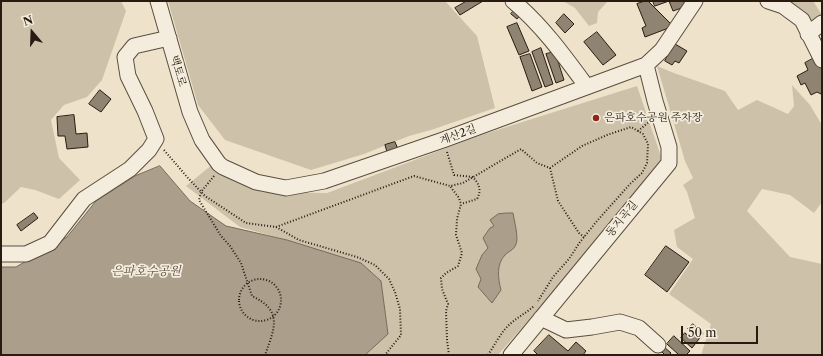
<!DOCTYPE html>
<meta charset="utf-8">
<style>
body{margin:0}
#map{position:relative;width:823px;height:356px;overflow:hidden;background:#eee3ca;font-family:"Libre Caslon Text",serif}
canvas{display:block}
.frame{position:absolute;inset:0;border:2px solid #291b10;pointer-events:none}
.north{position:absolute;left:12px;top:12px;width:40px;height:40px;-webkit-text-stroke:3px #f4eddd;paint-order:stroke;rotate:341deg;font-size:11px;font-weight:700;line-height:16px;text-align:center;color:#291b10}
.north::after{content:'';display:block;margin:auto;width:14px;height:18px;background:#291b10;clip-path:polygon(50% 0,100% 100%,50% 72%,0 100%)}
.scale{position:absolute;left:681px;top:326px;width:77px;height:18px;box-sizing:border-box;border:2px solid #291b10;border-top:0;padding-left:5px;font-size:12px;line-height:14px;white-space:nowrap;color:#291b10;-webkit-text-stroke:3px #f4eddd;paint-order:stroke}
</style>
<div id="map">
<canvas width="823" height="356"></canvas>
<div class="frame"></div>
<div class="north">N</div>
<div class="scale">50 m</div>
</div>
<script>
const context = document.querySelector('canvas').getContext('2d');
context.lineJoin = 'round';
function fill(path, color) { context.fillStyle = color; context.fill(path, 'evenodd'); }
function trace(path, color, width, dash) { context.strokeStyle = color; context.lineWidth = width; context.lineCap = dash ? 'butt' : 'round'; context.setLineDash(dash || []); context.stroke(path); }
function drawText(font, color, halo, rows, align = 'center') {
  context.font = font + ' "Libre Caslon Text","Noto Serif KR",serif'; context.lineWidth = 3.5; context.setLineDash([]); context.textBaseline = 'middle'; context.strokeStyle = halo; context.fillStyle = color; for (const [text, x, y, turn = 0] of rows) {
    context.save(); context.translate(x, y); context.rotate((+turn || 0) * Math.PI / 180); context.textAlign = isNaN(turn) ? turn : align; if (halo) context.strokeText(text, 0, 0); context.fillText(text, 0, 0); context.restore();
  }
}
fill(new Path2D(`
 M1,1H121L126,11L102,80L87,97L64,105L51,120L59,158L80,180L59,199L35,190L21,187L4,203L1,204Z
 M168,1H445L477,36L495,108L431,130L409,136L364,154L311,170L225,140L198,105Z
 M563,1H608L598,12L597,23L589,26L575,8Z
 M786,1H813L822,15V17L811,28Z
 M657,66L674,73L725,91L738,110L757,100L788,114L794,106L792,85L810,105L822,125V202L814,213L790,195L762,189L747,211L790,257L822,264V355H701L711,324L669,294L693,259L677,247L674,230L695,218L687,192L683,185L693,178L685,161Z
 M637,86L664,165L498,355H365L388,333L381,281L361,263L283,239L240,227L186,186L213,164L262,192L327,193L481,135Z`), '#cdc1aa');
const water = new Path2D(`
 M160,166L190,201L226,226L287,240L361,263L381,281L388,334L365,355H1V267H16L67,237L96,201L135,176Z
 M507,213H513C514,220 519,238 516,244C514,250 509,251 505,255C496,264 498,279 501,290L492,303L478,287L481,279L476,269L482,255L488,248L483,238L490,228L494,226L490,220L498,214Z`);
fill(water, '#ab9f8b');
trace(water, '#776a5a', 1);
const building = new Path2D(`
 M467,1H483L460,15L455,8Z
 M645,1H648L671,24L666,29L645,37L642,28L646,26L637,4Z
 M653,1H685L687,6L673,11L669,1L655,6Z
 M516,8L522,13L517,19L511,14Z
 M564,14L574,24L565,33L556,23Z
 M517,23L529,51L519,55L507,27Z
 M597,32L616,55L603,65L584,42Z
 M675,44L687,51L679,63L675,61L672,65L665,61Z
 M541,48L553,84L545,87L532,52Z
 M555,52L564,80L556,83L546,54Z
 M530,54L542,87L532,91L520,57Z
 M818,56L822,65V94H821L817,92L811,95L805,83L801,85L797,76L808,70L805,63Z
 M100,90L111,99L101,112L89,104Z
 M74,115L76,134L87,133L88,147L67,149L65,136H58L57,117Z
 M395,142L398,149L387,152L385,145Z
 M34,213L38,218L21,231L17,225Z
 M666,246L689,262L667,292L645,275Z
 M693,324L703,333L699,339L688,329Z
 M685,333L690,337L693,333L699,339L692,348L681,338Z
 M549,335L568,351L576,342L586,351L583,355H538L534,351Z
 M674,336L690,351L686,355H679L667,344Z
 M664,347L671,353L669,355H665L661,351Z`);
fill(building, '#8f8371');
trace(building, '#291b10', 1);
const minor = new Path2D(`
 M158,1L190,112L202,140L219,164L223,167L256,182L286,188L324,181L443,140L646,65L662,50L695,1
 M513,1C542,25 565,57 587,87
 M768,1L783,6L802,20L822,60
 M808,34L822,23
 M1,254H26L50,243L84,199L130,169L149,150L156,139L145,111L128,76L125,57L134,46L169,38
 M541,318L566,330L592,327L620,322L639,328L658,345
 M511,355L669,163V147L655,101L646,65`);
trace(minor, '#5a4d3e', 17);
trace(new Path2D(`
 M638,131L650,121
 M164,150L188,178L205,196L246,223L276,227L299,240L357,257L375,265L389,279L395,292L400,309L401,335L385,355
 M447,152L454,175L473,177C479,184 482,190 477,199L461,204
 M550,168L558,201L579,233L584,237
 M214,176L201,192L199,200L221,236L230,246L241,263L252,296C283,311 275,327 265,355
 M276,227L414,176L450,186L463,183L521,149L537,163L550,168L582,146L607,135L631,127L643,134L648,144L647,163L642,173L630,184L597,221L580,242L569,259L553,277L538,301
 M239 300a21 21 0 1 1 42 0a21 21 0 1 1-42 0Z
 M449,355L447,340L446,311L448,304L442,289L441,278L446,273L458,266L462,253L456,235L457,219L461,204L459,198L450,186
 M488,355C494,346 499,336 506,328C514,319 525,314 534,306`), '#291b10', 2, [1, 2]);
trace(minor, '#f4eddd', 15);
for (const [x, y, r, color] of [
 [596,118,4,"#8f2418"]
]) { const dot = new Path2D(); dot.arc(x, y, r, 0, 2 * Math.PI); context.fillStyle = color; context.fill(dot); trace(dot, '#f4eddd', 1.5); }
drawText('11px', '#291b10', '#f4eddd', [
 ["백토로",178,71,74],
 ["계산2길",458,135,-20],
 ["동지곡길",622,219,-51]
]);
drawText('11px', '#291b10', '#f4eddd', [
 ["은파호수공원 주차장",604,118]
], 'left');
drawText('italic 12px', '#5d5041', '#f4eddd', [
 ["은파호수공원",146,272]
]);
</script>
